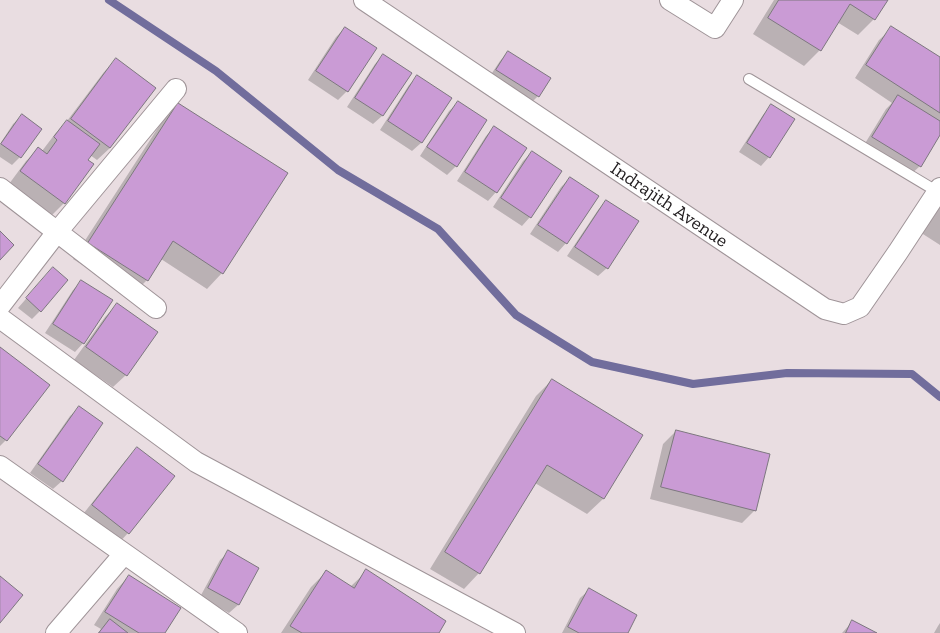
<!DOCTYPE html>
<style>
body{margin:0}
canvas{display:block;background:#e9dde1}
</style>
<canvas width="940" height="633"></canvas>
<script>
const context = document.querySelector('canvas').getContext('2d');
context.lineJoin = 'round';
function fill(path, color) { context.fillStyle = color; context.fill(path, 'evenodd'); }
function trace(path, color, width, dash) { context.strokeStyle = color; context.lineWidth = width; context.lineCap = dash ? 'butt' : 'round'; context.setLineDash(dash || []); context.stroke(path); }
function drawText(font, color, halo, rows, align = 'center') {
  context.font = font + ' "Zilla Slab",serif'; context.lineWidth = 4; context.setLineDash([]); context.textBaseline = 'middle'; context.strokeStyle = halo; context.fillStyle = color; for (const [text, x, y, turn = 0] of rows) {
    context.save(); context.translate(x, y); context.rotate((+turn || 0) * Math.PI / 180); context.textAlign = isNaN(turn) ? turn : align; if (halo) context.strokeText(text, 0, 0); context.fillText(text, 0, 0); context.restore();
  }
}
fill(new Path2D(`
 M774,0H886L874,19L858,35L837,22L820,50L804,66L753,34Z
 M345,28L375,48L347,91L338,100L308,80L336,37Z
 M892,28L940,59V133L920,166L907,178L861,150L886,109L892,103L855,78L879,40Z
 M508,52L549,78L538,96L529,105L488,79L500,61Z
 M383,56L410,73L382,116L373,124L347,107L375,64Z
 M116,60L154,88L110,148L97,160L90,155L87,160L93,164L64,203L51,216L9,184L26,161L39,149L42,151L55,134L67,121L104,72Z
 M418,77L450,98L421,143L412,151L380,130L409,85Z
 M458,103L456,166L447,175L420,156L449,111Z
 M178,104L222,273L207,289L161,259L147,280L131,296L73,259L163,120Z
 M771,106L769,157L761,166L739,152L763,115Z
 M22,116L20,157L12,165L0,157V144L13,124Z
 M494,128L496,192L488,201L457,181L486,136Z
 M532,152L530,217L522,226L493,207L523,161Z
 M570,178L597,196L566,243L558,252L530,234L561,187Z
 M940,183V245L912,227Z
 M606,201L607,268L598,276L567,256L598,210Z
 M45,277L40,311L32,319L18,308Z
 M82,281L85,341L75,352L45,333L73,290Z
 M118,304L126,375L113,387L74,360L105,317Z
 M0,349L6,440L0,446Z
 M552,380L641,435L603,499L587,514L535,483L479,573L464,589L430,569L536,396Z
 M79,408L62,481L53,489L30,473L70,416Z
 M676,431L755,510L742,523L650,499L663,444Z
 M137,448L128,533L116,546L80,518L125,461Z
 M229,552L258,568L238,605L229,613L200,597L220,560Z
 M367,571L437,633H281L311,587L326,572L350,587Z
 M129,576L163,633H98L101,629L94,625L117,589Z
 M589,590L626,633H562L580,598Z
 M852,622L875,633H842Z
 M940,623V633H934L938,626Z`), '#0003');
trace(new Path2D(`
 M109,0L216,71L338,170L438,229L516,315L592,362L693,384L787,373L912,374L940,397`), '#716d9c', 8);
const building = new Path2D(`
 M779,0H888L875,20L850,4L821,51L768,18Z
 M891,26L940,57V113L866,65Z
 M345,27L377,48L348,92L316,71Z
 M508,51L551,78L539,97L496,70Z
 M383,54L412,73L383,116L355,98Z
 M116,58L156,88L110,148L71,119Z
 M417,75L452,98L422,143L388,121Z
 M898,95L940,121V135L921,167L872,137Z
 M458,101L487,120L457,167L427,147Z
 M178,103L288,173L223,274L173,241L148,281L88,243Z
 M771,104L795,119L770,158L747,143Z
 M22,114L42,129L21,158L1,144Z
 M67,120L100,144L88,160L94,164L65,204L20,171L38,147L47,154L57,140L54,137Z
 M494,126L527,148L497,193L465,172Z
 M532,151L562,171L531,218L501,198Z
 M570,177L599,196L567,244L538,225Z
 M606,200L639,221L608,269L575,247Z
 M0,231L14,245L0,260Z
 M53,267L68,280L41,312L26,298Z
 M81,280L113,300L84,344L53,324Z
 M117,303L158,332L127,376L86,347Z
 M0,347L50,385L7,441L0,436Z
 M552,379L643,435L604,499L547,465L480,574L445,552Z
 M79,406L103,423L63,482L38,464Z
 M676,430L770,454L756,511L661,487Z
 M137,447L175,476L129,534L92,505Z
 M228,550L259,568L239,605L208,588Z
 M366,569L446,621L439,633H302L290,626L326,570L354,588Z
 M129,575L181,608L165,633H139L105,612Z
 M0,576L23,595L0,623Z
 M589,588L637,615L628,633H579L568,627Z
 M110,619L128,633H99Z
 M852,620L877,633H846Z`);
fill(building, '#ca9bd5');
trace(building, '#7d777f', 1);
const lane = new Path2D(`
 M749,79L938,192`);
const street = new Path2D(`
 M364,0L825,309L844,314L860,307L898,252L940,188
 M670,0L715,28L733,0
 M0,188L156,308
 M0,306L57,232L176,89
 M0,318L196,462L515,633
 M0,466L237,633
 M56,633L124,554`);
trace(lane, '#9f9498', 12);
trace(street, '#9f9498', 22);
trace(lane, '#fff', 10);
trace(street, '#fff', 20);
drawText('19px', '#211d1f', '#fff', [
 ["Indrajith Avenue",669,205,34]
]);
</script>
